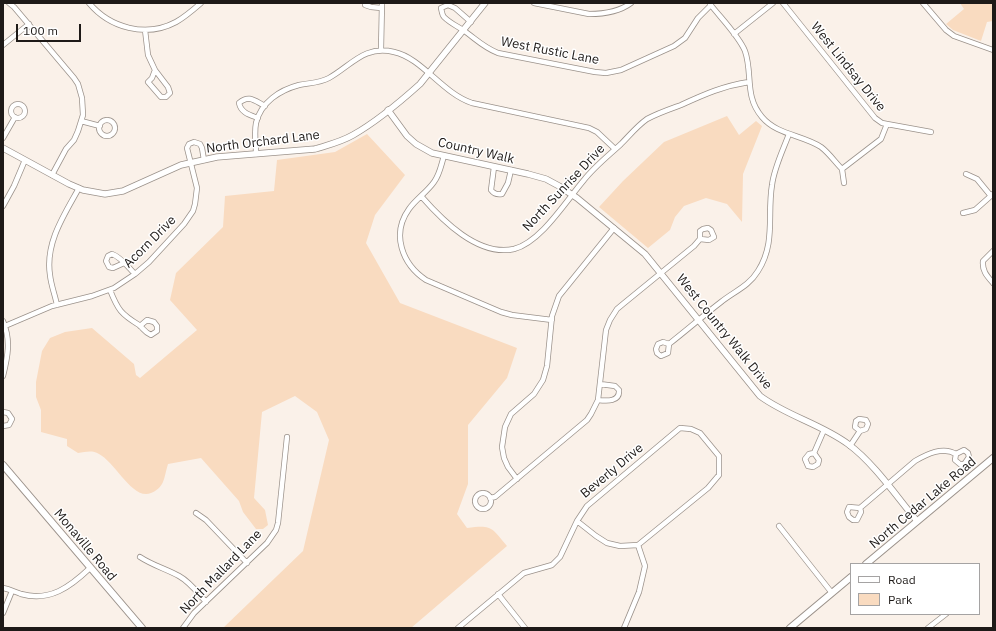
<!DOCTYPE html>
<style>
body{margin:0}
#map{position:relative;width:996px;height:631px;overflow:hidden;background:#faf1e9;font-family:"IBM Plex Sans",sans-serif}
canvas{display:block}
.frame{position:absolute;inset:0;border:4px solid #1e1a18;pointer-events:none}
.legend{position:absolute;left:850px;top:563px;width:130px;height:52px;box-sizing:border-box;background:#fff;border:1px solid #a5a3a3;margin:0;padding:5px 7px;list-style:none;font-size:12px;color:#1e1a18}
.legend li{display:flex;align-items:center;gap:8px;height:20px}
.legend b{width:20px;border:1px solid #a5a3a3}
.scale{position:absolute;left:16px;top:24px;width:65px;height:18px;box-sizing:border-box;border:2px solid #1e1a18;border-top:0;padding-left:5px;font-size:12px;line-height:14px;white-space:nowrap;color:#1e1a18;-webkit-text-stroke:3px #fff;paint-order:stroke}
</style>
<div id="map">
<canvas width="996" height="631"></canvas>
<div class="frame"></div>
<ul class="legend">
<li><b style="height:5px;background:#fff"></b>Road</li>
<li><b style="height:11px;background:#f9dbc0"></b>Park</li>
</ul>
<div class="scale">100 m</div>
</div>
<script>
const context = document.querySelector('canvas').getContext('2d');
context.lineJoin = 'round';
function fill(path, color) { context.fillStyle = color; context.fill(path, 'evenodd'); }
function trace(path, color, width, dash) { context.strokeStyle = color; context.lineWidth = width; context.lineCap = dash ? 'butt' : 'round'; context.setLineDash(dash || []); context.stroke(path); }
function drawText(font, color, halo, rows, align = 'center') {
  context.font = font + ' "IBM Plex Sans",sans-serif'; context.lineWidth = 3; context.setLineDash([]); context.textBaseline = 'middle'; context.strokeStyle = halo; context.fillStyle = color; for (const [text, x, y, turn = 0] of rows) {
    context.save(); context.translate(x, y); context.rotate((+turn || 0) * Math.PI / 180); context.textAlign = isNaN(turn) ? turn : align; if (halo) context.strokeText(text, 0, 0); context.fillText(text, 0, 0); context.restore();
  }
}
fill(new Path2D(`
 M960,3H993V21L987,22L981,41L953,30L946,24L964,9Z
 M727,116L739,135L756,121L762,126L743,174L742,222L727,204L706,198L684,206L675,217L670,230L648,248L599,207L623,181L664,142Z
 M367,134L405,175L375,215L366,243L400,303L517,348L507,378L468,425V484L457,514L467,528C492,525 491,527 507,546L411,628H223L303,551L329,440L317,412L295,396L262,412L254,498L265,510L268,525L263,529H256L243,512L239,501L201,458L168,464C166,470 165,477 163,482C161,487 156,491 151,493C133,501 115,462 99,454C92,450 86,452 78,453L67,446V439L41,432V410L36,397V382L42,351L50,338L65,332L92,328L134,364L136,375L140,378L197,330L170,300L176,273L223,227L225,196L274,191L277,160L335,152Z`), '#f9dbc0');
const minor = new Path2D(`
 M9,3L14,7L74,78L78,84L82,98L83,115L78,131L74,140L66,149L52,175
 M89,3C110,28 146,38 176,22C185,17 193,10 201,3
 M365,3V5L371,7L381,8
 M534,3L589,14C604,14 619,12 631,3
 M783,3L875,118L882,123L887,124L931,132
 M923,3L946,30L954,36L993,50
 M710,4C720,17 739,36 745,51C753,74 744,96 762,117C777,135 803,135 821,147C829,153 835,162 842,169
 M471,22L455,8L448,5L441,8C442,12 442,15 444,17C450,23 457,26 463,30C476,39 483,47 498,53L595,72L606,73L621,70L674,46L685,38L698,18L711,5
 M145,30L148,55L155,70L152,78L148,82L161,97H166L170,93L168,87L155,70
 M734,34L773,3
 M3,45L29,24
 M381,50L382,3
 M11 111a7 7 0 1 1 14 0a7 7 0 1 1-14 0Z
 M258,118C250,115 241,113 239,103C249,94 255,101 265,106
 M99 128a8 8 0 1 1 16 0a8 8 0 1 1-16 0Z
 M81,121L100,126
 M3,138L15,117
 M256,154C256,144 254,133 256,123C261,102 280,90 299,85C309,83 320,83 329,78C352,65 364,45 394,52C422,58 442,93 472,103L589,128L597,132L615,149
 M444,156C441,165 440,174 434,182C427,192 416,199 409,209C391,234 402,264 426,280L501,312L512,315L552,320
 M494,167L491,190C494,194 497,195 502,194L508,183L511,170
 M842,169L881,139L887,124
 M842,169L844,183
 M966,174L977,179L991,196
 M421,196C442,220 478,257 514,249C541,242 566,201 584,180C594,167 608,156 621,144C629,136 637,126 647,119C658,113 670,109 681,105C705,94 723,86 749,82
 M3,206L14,186L25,160
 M963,213L975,210L993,194
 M708,228L711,230L714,237L709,240L700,239V231L703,229Z
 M993,251L983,261C982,271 987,276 993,283
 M124,263L113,268L109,267L106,261L108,256L112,254C121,257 128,267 135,274
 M110,290C118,310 121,314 139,325C144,329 144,332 151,335L157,331V326L154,322L147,320L140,326
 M57,305C55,295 51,285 50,275C45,243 64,215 79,188
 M3,321C11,340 8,356 3,376
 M5,326L52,306L92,296L114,288L135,274L149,262L184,224L193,211L195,204L197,188L187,148L189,144L194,142L200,144L202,148L204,160
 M663,342L669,344L668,353L661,356L657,353L656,349L658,344Z
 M669,344C687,330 704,315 721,302C735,291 749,286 758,271C776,243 767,215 772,185C774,168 783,150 789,134
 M598,400C607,401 620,402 619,390L615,386L600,384
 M3,412L8,413L12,419L9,425L3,426
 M859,419L866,420L868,424L866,429L860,431L855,427L856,421Z
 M850,446L860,431
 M964,450L968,453L969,457L965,463L961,465L955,460L956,454Z
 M814,453L819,460L818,464L813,467L808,466L805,459L809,454Z
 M814,453L824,430
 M517,479L508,467L504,458L502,447L505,427L511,414L534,394L543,380L547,366L552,316L559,296L614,228
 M475 501a8 8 0 1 1 16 0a8 8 0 1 1-16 0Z
 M490,498L495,497L587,420L591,414L598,400L606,330L610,320L617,309L623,304L694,246L700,239
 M849,507L860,508L861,512L857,520H853L849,517L847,512Z
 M860,508L915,461C927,454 943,446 956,454
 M196,513L206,520L247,563
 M779,526L832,593
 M140,557C152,565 166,569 179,576C190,582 198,593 206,602
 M3,588C9,589 15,592 21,594C50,602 70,587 90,568
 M498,594L525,628
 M3,613L12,591
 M183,628L194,613L267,543L276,530L278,523L287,437
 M458,628L524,573L552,565L560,557L577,521L587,506L680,428L691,429L700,433L719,456V475L708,488L638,545L620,546L607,543L596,536L577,521
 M624,628L639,592L645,566L638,545
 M928,628L946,614`);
const tertiary = new Path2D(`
 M388,110L407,136L416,144L432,153L528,174L546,179L559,186L577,198L645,254L760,396C787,416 821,424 848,444C873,462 897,497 917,521
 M3,148L69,184L83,190L105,194L123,191L181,165L217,157L315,149C328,145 341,142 353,135C376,122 400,102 420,84L485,3`);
const secondary = new Path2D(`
 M3,465L142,628
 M866,564L993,458
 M790,628L851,577`);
trace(minor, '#9b928b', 6);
trace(tertiary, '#9b928b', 7);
trace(secondary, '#9b928b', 8);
trace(minor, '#fff', 4.5);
trace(tertiary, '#fff', 5.5);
trace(secondary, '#fff', 6);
drawText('13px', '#1e1a18', '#fff', [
 ["West Rustic Lane",550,51,11],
 ["West Lindsay Drive",848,67,51],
 ["North Orchard Lane",263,142,-7],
 ["Country Walk",476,151,13],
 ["North Sunrise Drive",564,188,-47],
 ["Acorn Drive",150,242,-45],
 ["West Country Walk Drive",724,332,51],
 ["Beverly Drive",612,471,-40],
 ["North Cedar Lake Road",923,503,-40],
 ["Monaville Road",85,545,50],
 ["North Mallard Lane",221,572,-46]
]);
</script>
